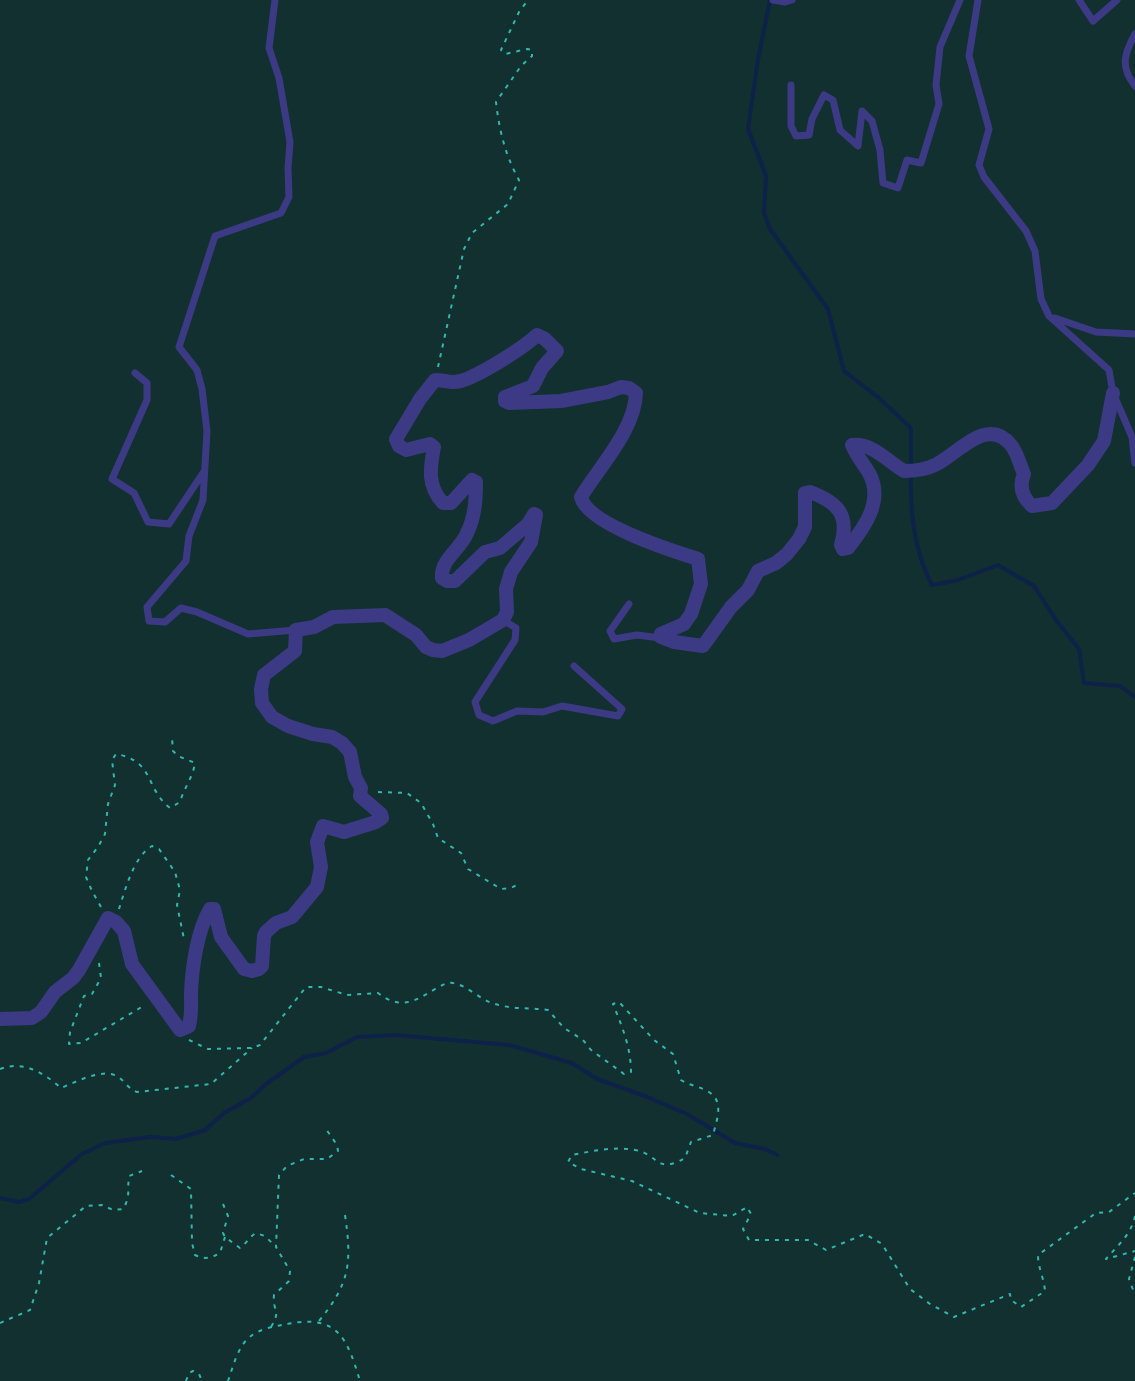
<!DOCTYPE html>
<style>
body{margin:0}
canvas{display:block;background:#130f26}
</style>
<canvas width="1135" height="1381"></canvas>
<script>
const context = document.querySelector('canvas').getContext('2d');
context.lineJoin = 'round';
function fill(path, color) { context.fillStyle = color; context.fill(path, 'evenodd'); }
function trace(path, color, width, dash) { context.strokeStyle = color; context.lineWidth = width; context.lineCap = dash ? 'butt' : 'round'; context.setLineDash(dash || []); context.stroke(path); }
fill(new Path2D(`
 M0,0H1135V1381H0Z`), '#12302f');
trace(new Path2D(`
 M770,0L758,59L748,129L766,176L764,213L770,229L828,309L844,371L879,398L911,428V467
 M911,476C910,514 914,551 932,585L958,580L998,565L1034,586L1056,620L1079,649L1084,683L1120,686L1135,697
 M0,1198L19,1202L29,1199L82,1154L105,1143L150,1137L176,1139L205,1130L224,1113L251,1098L266,1084L304,1057L326,1053L357,1037L395,1035L509,1045L572,1063L597,1079L645,1096L687,1114L735,1143L765,1149L777,1155`), '#0c2248', 4);
trace(new Path2D(`
 M438,367L464,249L472,233L508,204L519,180C505,155 499,129 496,102L521,66L532,56V50L527,49L505,54L501,50L519,12L528,0
 M378,792L407,793L421,803L433,824L438,838L461,853L468,869L501,889L511,888L519,884
 M101,907L92,891L86,877L88,860L98,847L105,834L108,804L115,785L112,760L116,754C155,761 145,789 170,808L180,802C184,788 193,777 195,763L178,756L173,751L172,738
 M119,909C125,890 134,856 152,846L159,849L175,872L180,890L177,905L184,939
 M99,963L101,978L92,994L84,996L70,1032L69,1044L81,1043L145,1005
 M189,1040L208,1049L252,1048L260,1045L306,987H321L347,995L378,993C400,1010 414,1002 435,989C441,986 446,982 453,983C464,984 480,999 492,1003C512,1010 528,1007 548,1010L564,1028L583,1040L591,1050L624,1074L631,1072C631,1048 622,1026 613,1004L619,1002L654,1040L673,1054L681,1080C690,1086 699,1086 707,1091C725,1100 717,1119 713,1135L691,1142L685,1158C656,1175 659,1154 635,1150C614,1146 593,1151 572,1155L568,1162L581,1169L632,1181L700,1213L732,1216L747,1207L751,1214L743,1229L749,1240H808L826,1250L865,1234L882,1244L910,1289L930,1304L954,1317L1010,1294L1011,1300L1021,1307L1045,1291C1044,1278 1038,1268 1038,1255L1096,1213L1109,1212L1135,1193
 M0,1069C23,1060 44,1073 61,1088C76,1082 101,1068 117,1076C125,1081 128,1089 137,1092L211,1084L252,1048
 M171,1175L191,1189L192,1243L195,1255C205,1260 211,1258 220,1253L225,1237
 M223,1204L228,1216L223,1233L225,1237L240,1248C247,1243 249,1237 256,1233L265,1236L275,1246
 M1135,1216C1131,1235 1118,1245 1106,1259L1135,1251
 M1135,1257L1129,1279L1135,1295
 M319,1321C350,1283 352,1263 345,1215
 M0,1323L30,1310L39,1283L47,1238L86,1206L102,1205L113,1210L123,1209C131,1196 127,1190 129,1176L142,1171
 M271,1327C282,1309 272,1312 274,1295L289,1281L290,1271L276,1247L279,1175L287,1166L304,1159H327L338,1151L337,1145L326,1129
 M186,1381L189,1373L193,1371L199,1374L202,1381
 M228,1381C233,1367 238,1345 251,1336C260,1329 275,1326 287,1324C338,1314 347,1338 360,1381`), '#2fb8b0', 2, [4, 6]);
trace(new Path2D(`
 M275,0L269,48L279,78L290,142L288,168L289,197L281,213L215,236L179,347L197,370L202,389L207,431L203,500L189,536L186,561L147,607L149,621L165,622L181,608L197,612L248,634L296,630
 M773,0L785,2L792,0
 M978,0L969,56L989,129L979,165L984,177L1026,231L1035,251L1041,299L1049,316L1109,370L1113,393L1132,437L1135,463
 M1079,0L1093,21L1117,0
 M1135,34C1124,54 1120,67 1135,86
 M791,85V126L796,136L809,135L812,119L824,95L833,100L840,130L858,146L862,111L872,121L880,150L883,183L898,188L907,160L921,163L939,104L936,85L940,47L960,0
 M1055,318L1096,332L1135,334
 M135,373L147,383V400L112,479L134,493L148,522L169,524L203,473
 M629,604L610,631L614,639L637,635L660,638
 M503,620L516,628L515,640L475,702L479,715L493,721L517,711L543,712L562,706L618,716L622,709L574,666`), '#3d3a85', 7);
trace(new Path2D(`
 M0,1019L32,1018L41,1012L55,992L73,978L79,970L108,918L116,922L124,931L132,964L180,1030L189,1026C192,1014 191,1005 191,993C192,968 197,931 210,909H214L221,937L244,969L252,971L259,969L262,966L264,936L266,932L276,923L292,917L317,887L321,867L317,842L323,826L344,832L376,822L382,818L381,814L360,796L361,788L355,777L350,752L342,743L332,737L313,734L288,726L272,717L262,703L261,689L264,675L295,651L296,630L314,627L333,617L385,615L416,635L426,647L433,650L442,651L469,640L503,620L507,612L506,589L511,572L531,542L536,515L534,514L528,524L500,548L485,552L455,581H447L442,578C440,560 461,549 467,533C475,517 476,500 476,482L472,480L451,503H443C427,486 430,468 434,447L430,444L406,450L399,446L396,439L420,399L435,380C441,380 448,382 454,382C471,382 523,348 537,335L545,339L557,351L542,368L533,386L505,397V401L509,403L561,401L608,392L621,387L629,388L636,393C635,430 599,467 581,497C587,524 673,551 698,559L701,584L691,614L684,624L661,634V637L674,642L703,646L731,607L748,590L758,571L776,563L787,554L799,539L805,527V493L810,492C837,502 850,514 841,545L843,549L848,548C865,527 884,500 869,473C863,463 856,455 852,445C873,443 887,461 904,471C914,471 925,470 935,465C957,455 987,415 1011,445C1017,452 1020,465 1024,474C1019,486 1022,497 1032,506L1052,503L1088,465L1104,441L1113,393`), '#3d3a85', 14);
</script>
